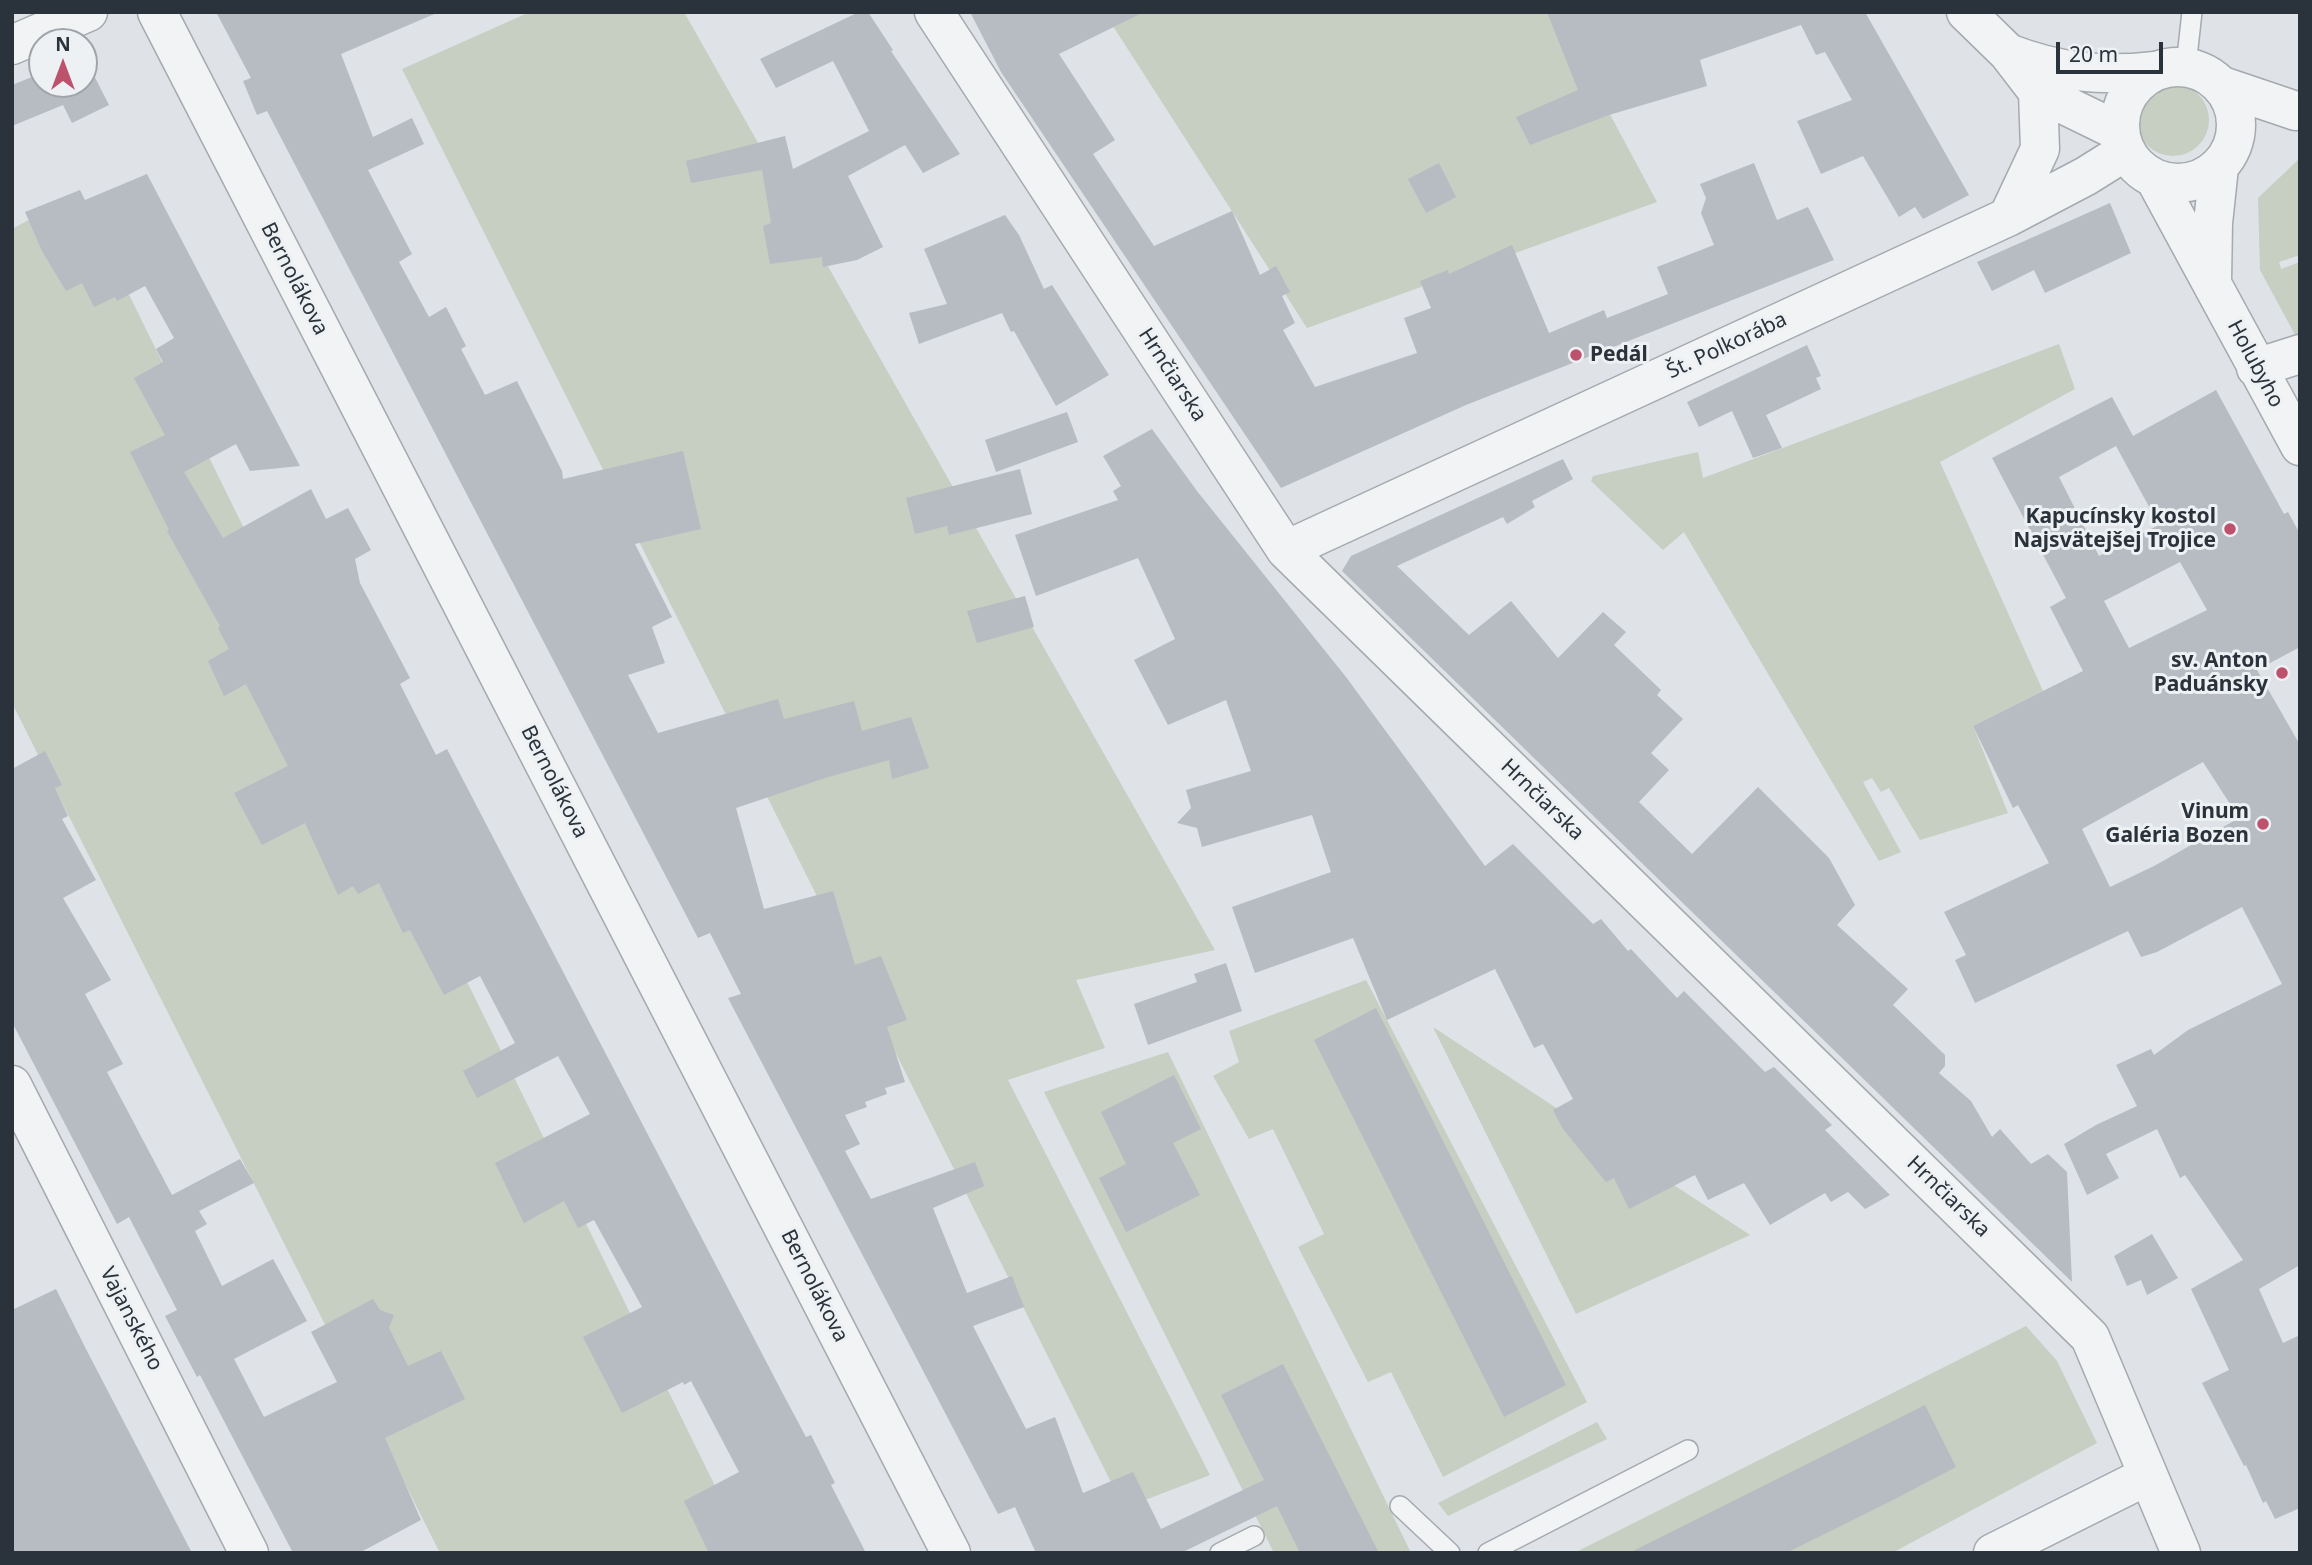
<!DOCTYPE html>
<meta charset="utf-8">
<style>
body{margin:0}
#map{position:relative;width:2312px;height:1565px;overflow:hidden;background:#dfe2e6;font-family:"Noto Sans",sans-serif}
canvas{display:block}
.frame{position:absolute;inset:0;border:14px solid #2a323b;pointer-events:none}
.north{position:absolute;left:28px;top:28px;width:70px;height:70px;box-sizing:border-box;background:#eef1f4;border:2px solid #a0a5aa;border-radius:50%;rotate:0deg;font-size:19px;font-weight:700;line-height:28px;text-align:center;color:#2a323b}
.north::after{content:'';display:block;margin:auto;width:24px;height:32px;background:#bd526d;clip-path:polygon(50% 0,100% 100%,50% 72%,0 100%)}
.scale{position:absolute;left:2056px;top:42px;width:107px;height:32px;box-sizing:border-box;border:4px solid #2a323b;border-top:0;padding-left:9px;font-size:21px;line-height:24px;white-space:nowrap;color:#2a323b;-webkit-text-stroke:5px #eef1f4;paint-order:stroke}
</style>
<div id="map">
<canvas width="2312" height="1565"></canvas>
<div class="frame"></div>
<div class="north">N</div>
<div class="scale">20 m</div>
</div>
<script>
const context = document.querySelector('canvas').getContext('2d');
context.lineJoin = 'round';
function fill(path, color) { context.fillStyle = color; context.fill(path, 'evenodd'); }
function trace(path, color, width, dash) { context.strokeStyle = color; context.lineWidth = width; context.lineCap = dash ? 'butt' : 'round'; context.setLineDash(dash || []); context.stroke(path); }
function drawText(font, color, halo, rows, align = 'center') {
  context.font = font + ' "Noto Sans",sans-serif'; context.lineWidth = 6; context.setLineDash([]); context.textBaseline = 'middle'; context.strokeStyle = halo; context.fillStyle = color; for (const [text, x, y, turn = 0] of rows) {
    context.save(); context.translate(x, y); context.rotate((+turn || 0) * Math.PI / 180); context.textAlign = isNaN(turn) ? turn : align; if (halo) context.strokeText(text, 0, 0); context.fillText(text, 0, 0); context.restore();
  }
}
fill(new Path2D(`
 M530,12H684L1215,950L1076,980L1105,1048L1008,1080L1210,1475L1124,1508L402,69Z
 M1104,12H1555L1657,202L1307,328Z
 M2137 120a36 36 0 1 1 72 0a36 36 0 1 1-72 0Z
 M2300,158V255L2279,262L2281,269L2300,262V344L2260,270L2258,198Z
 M79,193L748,1553H440L12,703V229Z
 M2059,344L2075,389L1940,462L2043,691L1973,726L2008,813L1920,840L1889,788L1881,792L1872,778L1863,782L1901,852L1879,861L1684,532L1663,550L1591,481L1593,476L1698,452L1703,478Z
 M1366,980L1587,1402L1443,1477L1391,1372L1368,1382L1298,1247L1324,1234L1273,1129L1249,1139L1213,1076L1239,1062L1229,1031Z
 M1433,1027L1750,1235L1576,1314Z
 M1168,1052L1411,1553H1274L1044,1092Z
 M2026,1326L2057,1361L2097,1443L1892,1553H1574Z
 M1597,1422L1607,1439L1448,1516L1438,1503Z`), '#c6cfc1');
fill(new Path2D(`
 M216,12H439L341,54L373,137L412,118L424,144L368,170L412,254L399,262L429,317L446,307L466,346L461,349L485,395L517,381L562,471L563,479L683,451L701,529L635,544L672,617L652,627L665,663L628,675L658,733L778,699L784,719L854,701L862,731L911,717L929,768L892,779L889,760L825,778L736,808L764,909L833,891L855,965L881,956L907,1020L887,1027L905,1082L885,1088L887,1094L865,1102L867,1107L845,1115L860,1144L845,1151L871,1199L975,1162L984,1186L933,1208L967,1293L1012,1276L1024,1307L973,1326L1026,1429L1055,1417L1083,1493L1133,1472L1161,1529L1264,1480L1221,1395L1283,1364L1379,1553H1300L1277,1506L1181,1553H1036L1015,1507L998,1514L728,998L741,994L710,933L698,938L267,111L257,115L243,81L251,78Z
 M859,12H868L893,50L891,51L960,154L923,173L905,145L848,176L883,247L857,260L823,267L822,257L770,264L763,226L771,223L762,170L691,183L686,161L785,136L793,169L869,131L833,61L776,88L760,59Z
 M970,12H1144L1059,54L1115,140L1093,154L1154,246L1232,211L1260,275L1276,266L1290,292L1282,296L1295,323L1283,330L1315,387L1417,353L1404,318L1431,308L1420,281L1448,270L1449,274L1512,245L1549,333L1604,310L1607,318L1668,294L1657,267L1714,245L1701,213L1706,198L1700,184L1754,163L1777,220L1808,207L1834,260L1466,405L1281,488L1001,72Z
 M1547,12H1865L1969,195L1923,219L1915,207L1899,217L1863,156L1821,174L1797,121L1852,100L1825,52L1816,55L1801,25L1700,60L1707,86L1609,115L1530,145L1516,117L1578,90Z
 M84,56L109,105L72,123L63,105L12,126V85L42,73V84H84Z
 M1439,163L1456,197L1426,213L1408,179Z
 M147,174L300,466L250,471L236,444L184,472L223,538L311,489L326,519L348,508L371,550L355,559L360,583L410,678L400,684L436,755L447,749L782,1392L806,1437L811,1435L835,1483L831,1485L866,1553H709L684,1501L739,1472L691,1381L684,1385L683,1382L622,1413L583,1337L642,1307L594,1220L578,1228L564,1201L524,1223L495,1163L590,1114L558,1056L477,1098L463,1071L515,1043L480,976L444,995L410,930L403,933L379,883L358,894L353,886L338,895L305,823L262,845L234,793L288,766L246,684L224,696L208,661L229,649L218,628L220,626L167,531L169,530L130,452L165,435L134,378L163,362L156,349L174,338L145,286L117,301L115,297L94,307L82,283L66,291L42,251L25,212L80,190L85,200Z
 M2110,203L2131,253L2045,293L2034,270L1992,291L1977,262Z
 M1005,215L1019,235L1044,289L1052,285L1109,375L1056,406L1014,331L1011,332L1002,313L919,344L909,313L947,304L924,249Z
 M1807,345L1821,376L1816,378L1821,389L1766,415L1782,448L1753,458L1732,411L1699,427L1687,402Z
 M2216,390L2284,514L2288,512L2300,534V647L2257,670L2300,745V1265L2259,1289L2283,1343L2300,1335V1508L2275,1519L2266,1501L2263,1503L2246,1465L2244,1466L2202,1383L2229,1370L2191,1289L2243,1260L2185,1175L2180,1178L2157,1129L2106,1154L2119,1178L2087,1195L2064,1144L2096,1125L2137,1106L2116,1065L2151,1049L2154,1055L2188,1030L2282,984L2242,907L2157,952L2141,957L2128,931L1975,1003L1955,960L1966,955L1944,912L2049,863L2018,805L2013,808L1973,726L2083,671L2050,607L2066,598L1992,458L2112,397L2133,436ZM2116,446L2159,525L2099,556L2059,477ZM2180,562L2207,610L2129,648L2104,601ZM2203,762L2239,818L2154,866L2110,887L2082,829Z
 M1067,412L1078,442L996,472L985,440Z
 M1152,429L1197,491L1346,677L1485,866L1513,844L1593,924L1601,919L1628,951L1631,949L1677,998L1684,991L1765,1072L1774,1067L1832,1125L1825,1130L1890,1195L1865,1209L1848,1192L1831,1202L1825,1193L1770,1225L1744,1183L1708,1200L1695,1175L1629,1209L1614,1178L1606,1182L1563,1129L1553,1110L1573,1099L1543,1044L1534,1048L1495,969L1387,1020L1353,938L1255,973L1232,907L1331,872L1312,815L1202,847L1197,828L1177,823L1191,808L1186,790L1251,771L1226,700L1168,725L1134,660L1175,639L1138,558L1036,596L1015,535L1118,500L1113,491L1121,486L1103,456Z
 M1563,459L1573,479L1532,501L1535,507L1507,524L1503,517L1397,566L1469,635L1511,601L1558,658L1603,612L1626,632L1614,645L1661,690L1657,695L1683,719L1651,753L1669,770L1639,802L1692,854L1758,787L1829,858L1855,905L1837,925L1908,989L1893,1005L1945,1055V1066L1939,1073L1971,1101L1992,1137L2000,1129L2031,1164L2048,1154L2067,1172L2072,1282L1342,571L1351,556Z
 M1020,469L1032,514L949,535L947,526L915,534L906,498Z
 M1025,596L1034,627L977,643L967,611Z
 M45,751L62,785L55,788L68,816L62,819L96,880L63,898L111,980L85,994L123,1064L107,1072L172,1195L240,1159L254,1183L199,1211L207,1224L195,1231L222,1286L273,1259L307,1321L234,1359L264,1417L337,1382L311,1332L373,1299L380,1310L394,1315L389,1328L408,1366L441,1351L465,1399L385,1438L421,1520L359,1553H293L200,1375L197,1377L165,1316L177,1310L129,1217L117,1224L12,1022V769Z
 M1226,963L1242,1011L1148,1045L1134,1004L1197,982L1194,974Z
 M1376,1008L1566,1385L1504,1417L1314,1040Z
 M1174,1075L1201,1129L1173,1143L1200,1195L1126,1232L1099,1178L1126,1164L1101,1112Z
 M2152,1234L2178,1278L2147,1295L2141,1280L2127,1286L2114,1256Z
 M56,1289L86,1349L192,1553H12V1310Z
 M1925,1405L1956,1467L1893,1500L1786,1553H1629Z`), '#b7bcc2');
const service = new Path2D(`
 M2186,66L2192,12
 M1400,1506L1450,1553
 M1220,1553L1254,1536
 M1488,1553L1688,1450`);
const minor = new Path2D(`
 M157,12L951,1553
 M934,12L1286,550L2090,1337L2181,1553
 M1966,12L2008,53L2038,92L2120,132
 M12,45L88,12
 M2008,53C2057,72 2101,77 2153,71
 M2120 125a58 58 0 1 1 116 0a58 58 0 1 1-116 0Z
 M2222,86L2296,111
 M2155,179L2300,446
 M2008,217L2040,149L2038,92
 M2212,281L2213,223L2219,167
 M2256,368L2300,354
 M1286,550L2008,217L2086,176L2126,151
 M12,1085L249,1553
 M1993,1553L2147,1476`);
trace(service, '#a5aaaf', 22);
trace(minor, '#a5aaaf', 41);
trace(service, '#f1f3f5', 19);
trace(minor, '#f1f3f5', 38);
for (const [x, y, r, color] of [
 [1576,355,7,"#bd526d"],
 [2230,529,7,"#bd526d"],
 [2282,673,7,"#bd526d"],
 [2263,824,7,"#bd526d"]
]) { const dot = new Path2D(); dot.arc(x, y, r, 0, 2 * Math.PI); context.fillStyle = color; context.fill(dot); trace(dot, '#eef1f4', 2.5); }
drawText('21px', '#2a323b', '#eef1f4', [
 ["Bernolákova",294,279,63],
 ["Št. Polkorába",1727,346,-25],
 ["Holubyho",2255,364,62],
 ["Hrnčiarska",1172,375,57],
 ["Bernolákova",554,782,63],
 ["Hrnčiarska",1542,800,44],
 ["Hrnčiarska",1948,1197,44],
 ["Bernolákova",814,1286,63],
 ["Vajanského",131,1319,63]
]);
drawText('bold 21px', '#2a323b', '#eef1f4', [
 ["Pedál",1590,355,"left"],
 ["Kapucínsky kostol",2216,517],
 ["Najsvätejšej Trojice",2216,541],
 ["sv. Anton",2268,661],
 ["Paduánsky",2268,685],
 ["Vinum",2249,812],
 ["Galéria Bozen",2249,836]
], 'right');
</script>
